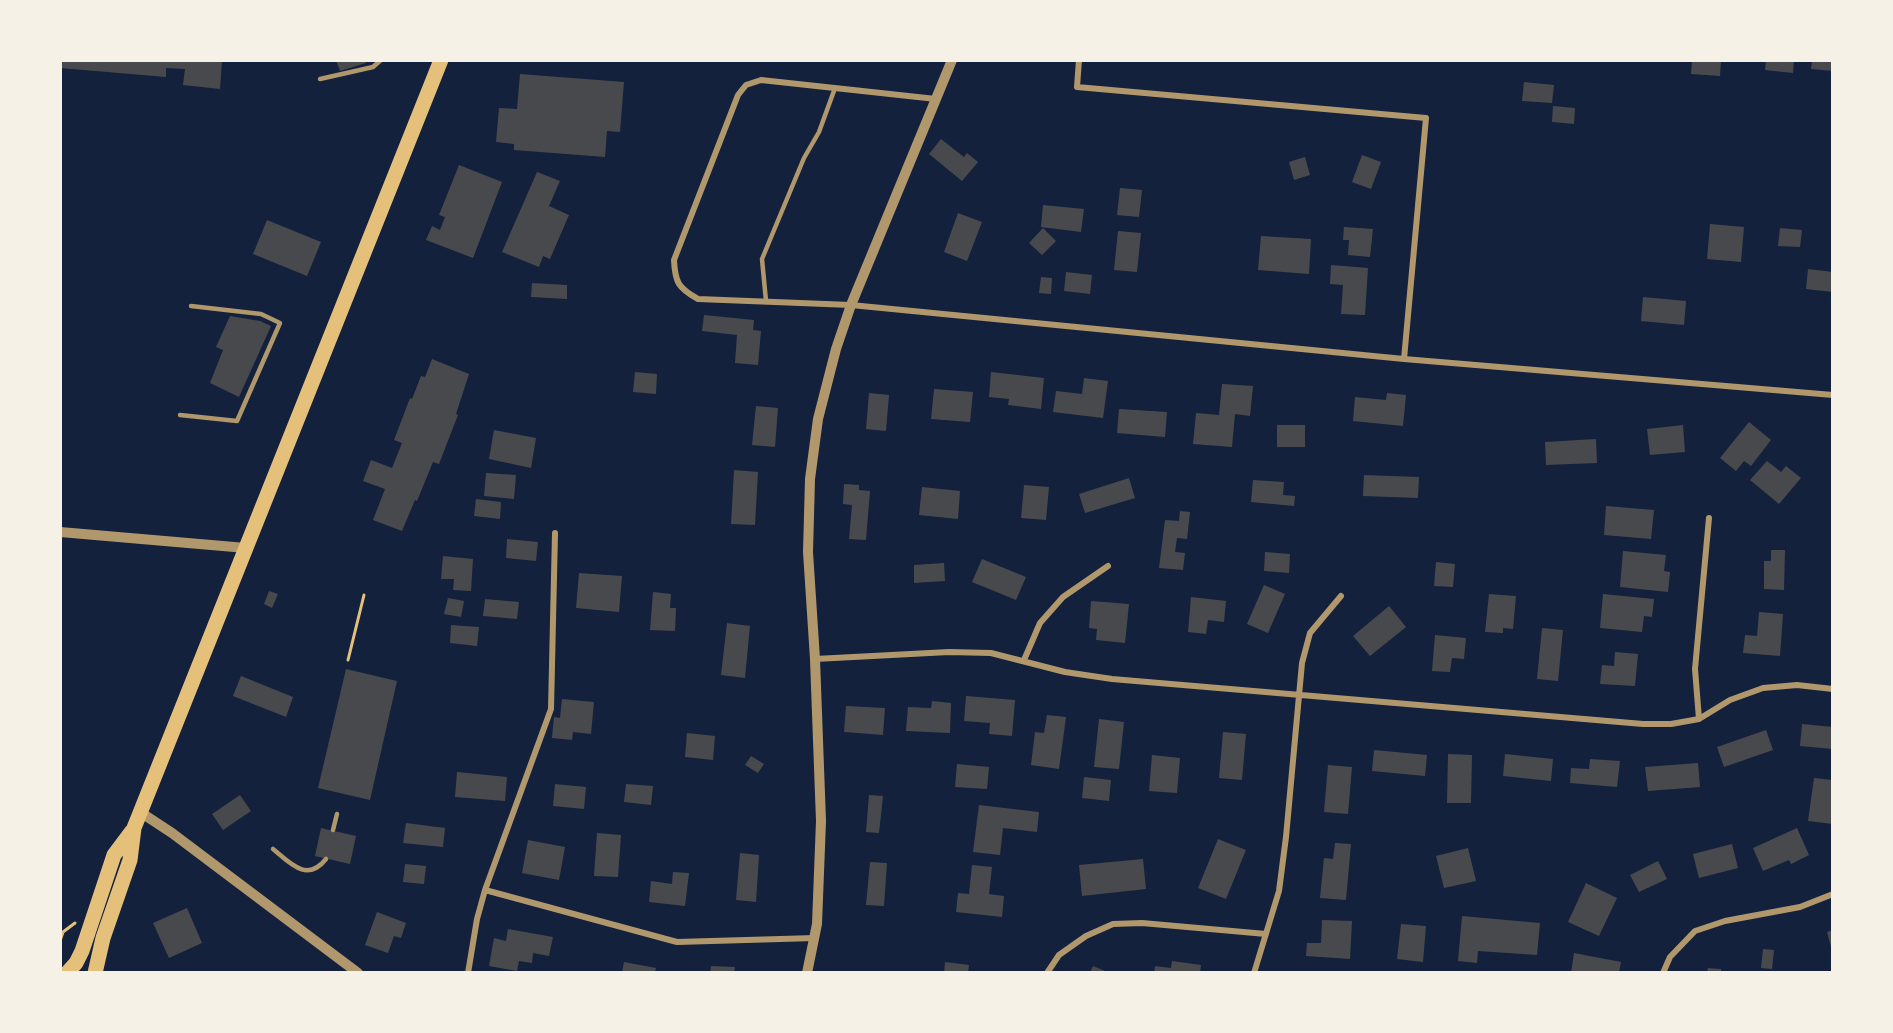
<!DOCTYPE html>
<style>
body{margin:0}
#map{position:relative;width:1893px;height:1033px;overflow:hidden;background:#14213d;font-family:Ubuntu,sans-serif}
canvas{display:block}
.frame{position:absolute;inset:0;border:62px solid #f6f1e7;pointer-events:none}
</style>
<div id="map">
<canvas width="1893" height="1033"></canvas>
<div class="frame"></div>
</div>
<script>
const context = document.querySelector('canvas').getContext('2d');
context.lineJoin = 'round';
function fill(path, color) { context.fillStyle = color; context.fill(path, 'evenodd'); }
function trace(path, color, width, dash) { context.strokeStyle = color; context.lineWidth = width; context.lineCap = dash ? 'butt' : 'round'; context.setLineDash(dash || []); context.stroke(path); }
fill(new Path2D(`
 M60,60H222L220,89L183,85L185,69L166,68V77L60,68Z
 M336,60H365L366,63L340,71Z
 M1692,60H1721L1720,76L1691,74Z
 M1766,60H1794L1793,73L1765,70Z
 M1812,60H1833V71L1811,69Z
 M520,74L624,82L620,132L607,131L605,157L514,150V144L496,142L499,108L517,109Z
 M1524,82L1554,85L1552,103L1522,101Z
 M1553,106L1575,108L1574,124L1552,122Z
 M941,139L964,157L967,153L978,162L962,181L929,154Z
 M1362,155L1381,162L1371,189L1352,182Z
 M1305,157L1310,175L1294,180L1289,162Z
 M459,165L502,182L473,258L426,240L432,226L440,230L445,217L439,215Z
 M537,172L560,181L549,206L569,215L550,259L543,256L539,267L502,252Z
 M1120,188L1142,190L1139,217L1117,215Z
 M1043,205L1084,209L1081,232L1041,227Z
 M958,213L982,222L967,261L944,252Z
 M267,220L321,242L307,276L253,254Z
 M1710,224L1744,227L1741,262L1707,259Z
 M1344,227L1373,229L1370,257L1348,255L1349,240H1343Z
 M1043,228L1056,241L1042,255L1029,243Z
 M1780,228L1802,230L1800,247L1778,246Z
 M1118,231L1141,233L1137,272L1114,270Z
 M1261,236L1311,239L1309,274L1258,270Z
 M1331,265L1368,268L1365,315L1341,314L1343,285L1330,284Z
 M1808,269L1833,272V292L1806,289Z
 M1066,272L1092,275L1090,294L1064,291Z
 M1041,277L1052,278L1051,294L1039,293Z
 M532,283L567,285V299L531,297Z
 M1643,297L1686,301L1684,325L1641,321Z
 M704,315L754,320L753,330L761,331L758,365L735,363L737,335L702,331Z
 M230,316L260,321L271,326L239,397L210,383L223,350L216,347Z
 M432,359L469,374L456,414L458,415L439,464L433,462L417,501L415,500L402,531L373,520L385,489L363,481L371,460L392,468L402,443L394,440L410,398L412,399L421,376L425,377Z
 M635,372L657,374L656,394L633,392Z
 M991,372L1044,378L1041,409L1008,405L1009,399L989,397Z
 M1084,378L1108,381L1103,418L1053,412L1056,391L1082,394Z
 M1222,384L1253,386L1250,416L1235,414L1232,447L1193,444L1196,413L1219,415Z
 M934,389L973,392L970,422L931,419Z
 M869,393L889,395L886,431L866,429Z
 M1387,393L1406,395L1403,426L1353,421L1355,397L1386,400Z
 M756,406L778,408L775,447L752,445Z
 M1119,409L1167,412L1165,437L1117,433Z
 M1749,422L1771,440L1751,466L1744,461L1736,471L1720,458Z
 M1277,425H1305V447H1277Z
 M1683,425L1685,452L1650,455L1647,429Z
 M494,430L536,438L531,468L489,459Z
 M1596,439L1597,463L1546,465L1545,442Z
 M1767,461L1781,472L1786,466L1801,478L1779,504L1750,480Z
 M734,470L758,472L755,525L731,524Z
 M486,473L516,475L514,499L484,496Z
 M1364,475L1419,477L1418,498L1363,496Z
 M1129,478L1135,498L1085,513L1079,494Z
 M1253,480L1284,482L1283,495L1295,496L1294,506L1251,502Z
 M844,484L859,485V490L870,491L866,540L849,539L852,505L843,504Z
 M1024,485L1049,487L1046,520L1021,518Z
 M922,487L960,491L958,519L919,515Z
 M476,499L501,502L500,519L474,516Z
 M1606,506L1654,510L1651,539L1604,535Z
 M1180,511L1190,512L1187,539L1177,538L1175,552L1185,553L1183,570L1159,568L1165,520L1179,521Z
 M507,539L538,542L536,561L506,558Z
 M1771,550H1785L1784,590L1764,589V561H1771Z
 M1623,551L1666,555L1664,571L1670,572L1668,592L1620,587Z
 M1265,552L1290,554L1289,573L1264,571Z
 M443,556L473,559L471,591L453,590L454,579H441Z
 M982,559L1026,577L1016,600L972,582Z
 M1436,562L1455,564L1453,587L1434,586Z
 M944,563L945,581L914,583V565Z
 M579,573L622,576L619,612L576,608Z
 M1264,585L1285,594L1268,633L1247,624Z
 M269,591L278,594L272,608L264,604Z
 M653,592L671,594L670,608H676L675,631L650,630Z
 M1489,594L1516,596L1513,629L1503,628V633L1485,632Z
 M1603,594L1654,599L1652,617L1644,616L1642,632L1600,628Z
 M1191,597L1226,601L1224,622L1208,620L1206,634L1188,632Z
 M448,598L464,601L461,617L444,614Z
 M485,599L519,602L517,619L483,616Z
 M1091,601L1129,604L1125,643L1096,640L1097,629L1089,628Z
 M1389,606L1406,627L1370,656L1353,636Z
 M1759,612L1783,614L1780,656L1743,653L1745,635L1757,636Z
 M727,623L750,626L745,678L721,675Z
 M451,625L479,627L477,646L450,643Z
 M1542,628L1563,630L1558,681L1537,679Z
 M1435,635L1466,638L1464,659L1452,658L1450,672L1432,671Z
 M1615,652L1638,654L1635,686L1600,684L1602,665L1614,666Z
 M346,669L397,681L370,800L318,788Z
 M241,676L293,697L286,717L233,696Z
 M966,696L1015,700L1012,736L989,734L990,723L964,721Z
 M562,699L594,702L591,734L573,732L572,740L552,738L554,717L560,718Z
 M932,701L951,703L950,733L906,731L908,707L931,708Z
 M846,706L885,708L883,735L844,732Z
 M1047,715L1066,717L1059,769L1031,765L1035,732L1044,733Z
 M1099,719L1124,722L1119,769L1094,767Z
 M1802,724L1833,727L1832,749L1800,746Z
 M1766,730L1773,750L1724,767L1717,747Z
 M1223,732L1246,734L1242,780L1219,778Z
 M687,733L715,736L713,760L685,757Z
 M1374,750L1427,755L1425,776L1372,771Z
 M1448,754L1472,755L1471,803H1447Z
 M1505,754L1553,759L1551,781L1503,776Z
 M1152,755L1180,758L1177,793L1149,791Z
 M751,756L764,764L758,773L745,765Z
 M1590,759L1620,761L1617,787L1570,783L1571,768L1589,769Z
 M1698,763L1700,787L1648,791L1645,767Z
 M957,764L989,767L987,789L955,787Z
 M1328,765L1352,767L1348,814L1324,812Z
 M457,772L507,777L505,801L455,797Z
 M1084,777L1111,780L1109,801L1082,798Z
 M1814,778L1833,780V824L1808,821Z
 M555,784L586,787L584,809L553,806Z
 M626,784L653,786L651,805L624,802Z
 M240,795L251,811L223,830L212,814Z
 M869,795L883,796L879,833L866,832Z
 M979,805L1039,812L1037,832L1003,828L1000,855L973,852Z
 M406,823L445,828L443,847L403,843Z
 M321,828L356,836L350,864L315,856Z
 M1797,828L1809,855L1791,864L1789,860L1763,871L1753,848Z
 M597,833L621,835L618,877L594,876Z
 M1218,839L1246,850L1226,899L1198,888Z
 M528,840L565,847L559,880L522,873Z
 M1335,843L1351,844L1346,900L1320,898L1324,858L1333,859Z
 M1732,844L1738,868L1699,878L1693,854Z
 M1468,848L1476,881L1444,888L1436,856Z
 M740,853L759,855L756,902L736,900Z
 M1143,859L1146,889L1082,896L1079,865Z
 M1658,861L1667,879L1639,892L1630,875Z
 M870,862L887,863L884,906L866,905Z
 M405,864L426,866L424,884L403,882Z
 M972,865L992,867L989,894L1004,896L1002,917L956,912L958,893L969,894Z
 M673,872L689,873L685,906L649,902L651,881L672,884Z
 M1586,883L1617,898L1599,936L1568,922Z
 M187,908L202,943L169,958L153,923Z
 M377,912L406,923L401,938L394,936L388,953L365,945Z
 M1462,916L1540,923L1537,955L1478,951L1477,963L1458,961Z
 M1322,920L1352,921L1350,959L1306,956L1307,943H1321Z
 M1401,924L1426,926L1423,962L1397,959Z
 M508,929L553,937L549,956L533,953L532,963L519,961L517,971L489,966L494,938L506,941Z
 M1833,930V951H1832L1827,932Z
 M1763,949L1774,950L1772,969L1761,968Z
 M1574,953L1621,962L1619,973H1571Z
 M1172,961L1201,965L1200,973H1154L1155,966L1171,968Z
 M624,962L656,968L655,973H622Z
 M945,962L969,965L968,973H944Z
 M711,966L735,967L734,973H710Z
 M1093,966L1110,973H1090Z
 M1708,968L1721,969V973H1707Z`), '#48494c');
trace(new Path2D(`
 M348,660L364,595
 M60,941L63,932L75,923`), '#e5c07b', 3);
trace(new Path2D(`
 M320,79L373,67L381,60
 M766,301L762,259L804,158L819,132L835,88
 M180,415L237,421L280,323L261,314L191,306
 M333,830L337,814
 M273,849C290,863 307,883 326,859`), '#b1986c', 4.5);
trace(new Path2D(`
 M1079,60L1077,87L1426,118L1404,359
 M936,99L761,80L746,85L738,95L674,260C675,282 678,288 698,299L851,305L1404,359L1833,395
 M815,659L949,652L991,653L1065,672L1112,679L1643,724H1671L1699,719L1730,700L1763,688L1797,685L1833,689
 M1024,660L1040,623L1063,597L1108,566
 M1699,719L1695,669L1709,518
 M485,890L677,942L815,938
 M468,973L477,919L485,890L551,709L555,533
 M1047,973L1059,955L1086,936L1113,924L1142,923L1266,934
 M1254,973L1279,891L1286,837L1302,663L1310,633L1341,596
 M1663,973L1670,957L1695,931L1725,921L1800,907L1833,894`), '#b1986c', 6);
trace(new Path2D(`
 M60,532L246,548
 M140,812L172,833L358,973
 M807,973L817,924L821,821L815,659L808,552L810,479L818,419L836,349L851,305L952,60`), '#b1986c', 10);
trace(new Path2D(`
 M67,973L76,963L82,951L114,855L132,831
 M95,973L103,938L130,860L134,828L441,60`), '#e5c07b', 15);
</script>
